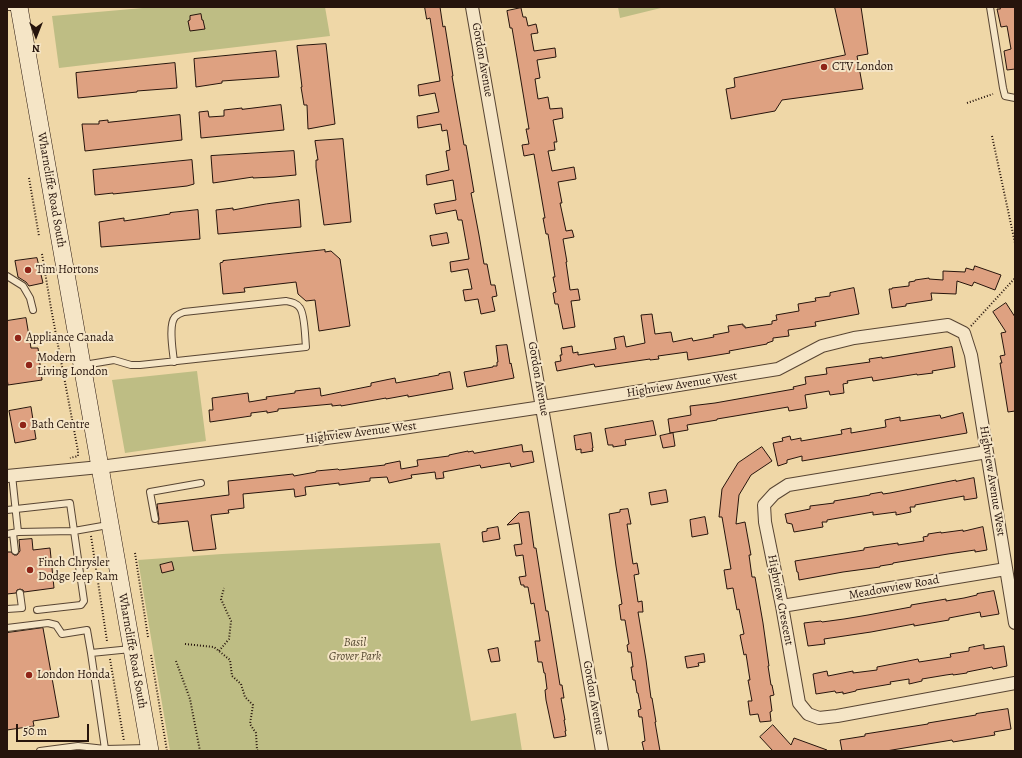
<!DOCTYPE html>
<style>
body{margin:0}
#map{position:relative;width:1022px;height:758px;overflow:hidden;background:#efd7a7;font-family:Alegreya,serif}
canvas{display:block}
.frame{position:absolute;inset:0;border:8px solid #26140c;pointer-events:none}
.north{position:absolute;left:16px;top:16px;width:40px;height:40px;-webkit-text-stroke:3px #f5e5c6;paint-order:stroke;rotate:180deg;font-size:11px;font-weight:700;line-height:16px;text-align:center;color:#26140c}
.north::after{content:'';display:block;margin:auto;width:14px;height:18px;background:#26140c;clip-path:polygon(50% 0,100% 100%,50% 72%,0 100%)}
.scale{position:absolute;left:16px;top:724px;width:73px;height:18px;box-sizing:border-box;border:2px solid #26140c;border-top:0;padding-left:5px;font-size:12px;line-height:14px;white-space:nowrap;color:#26140c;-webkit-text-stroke:3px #f5e5c6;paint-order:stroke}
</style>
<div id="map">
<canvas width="1022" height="758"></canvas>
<div class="frame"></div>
<div class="north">N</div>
<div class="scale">50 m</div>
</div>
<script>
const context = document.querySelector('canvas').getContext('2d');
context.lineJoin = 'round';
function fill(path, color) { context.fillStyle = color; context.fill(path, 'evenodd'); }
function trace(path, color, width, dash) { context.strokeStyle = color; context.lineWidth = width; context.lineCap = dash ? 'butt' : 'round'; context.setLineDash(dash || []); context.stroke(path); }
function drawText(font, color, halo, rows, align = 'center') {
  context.font = font + ' Alegreya,serif'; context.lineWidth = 4; context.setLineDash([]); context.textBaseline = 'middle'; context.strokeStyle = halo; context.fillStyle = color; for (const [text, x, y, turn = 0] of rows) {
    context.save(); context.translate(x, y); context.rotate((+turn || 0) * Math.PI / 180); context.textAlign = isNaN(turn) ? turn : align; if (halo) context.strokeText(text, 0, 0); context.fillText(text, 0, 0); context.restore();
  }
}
fill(new Path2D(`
 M154,7H325L330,36L59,68L52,16Z
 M618,7H665L620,18Z
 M197,371L206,441L125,453L112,380Z
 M440,543L471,721L516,713L522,751H170L138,560L222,554Z`), '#bebd84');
const building = new Path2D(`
 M425,7H440L443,27L445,26L453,76H452L464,145H466L474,192L471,193L479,235L484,264H487L491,285H495L497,296L492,297L495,311L481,314L478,299L465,301L463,290L472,289L468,269L451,272L450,262L469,259L462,220H458L456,210L436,214L434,204L456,200L453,180L427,185L426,175L449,170L446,151L450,150L447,130L442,131L441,124L418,128L417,116L439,112L435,93L419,96L418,85L440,81L430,18L427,19Z
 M835,7H861L868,54L857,56L863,89L782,100L775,111L731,119L726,89L735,87L734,78L845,55Z
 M1000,7H1015V69L1007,70L1004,51L1011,49L1007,26L1001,27L997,9H1000Z
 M521,8L523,17H526L528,26L536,24L538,33L531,34L534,51L555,48L556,57L537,60L540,78L535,79L538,99L548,97L550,109L562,108L563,118L553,120L557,142H554L555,150L548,151L552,171L574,167L576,179L558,182L562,203H560L566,231L572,230L574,237L563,239L567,262H566L570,290L578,289L580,300L571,301L575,327L563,329L558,304H555L553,293L556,292L553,277H555L548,234H546L543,218H545L534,154L524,156L522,145L529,144L526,129H529L519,69L512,28H510L507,11Z
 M201,14L202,20H203L205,29L190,31L188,21L190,20V16Z
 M326,44L335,124L308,129L307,105H304L301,87H302L297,46Z
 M276,51L279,77L222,81V83L196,87L194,59Z
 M175,63L177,88L137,91V92L78,98L76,73Z
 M281,105L284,130L201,138L199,112L208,111L209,117L224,116V110L242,108V109Z
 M180,115L182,140L85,151L82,124H99V121L108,120V122Z
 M343,139L351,222L324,225L316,167V160H318L315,141Z
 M294,151L296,175L274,177L253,178V177L213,183L211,156Z
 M192,160L194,184L187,186L113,194V193L95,195L93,170Z
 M299,200L301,227L218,234L216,210L233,208V210L266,204Z
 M198,210L200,239L101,247L99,222L124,218V221L170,214V213Z
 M447,233L449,243L432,246L430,236Z
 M325,250V252L331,251L340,259L350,326L319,331L315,300L306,301L298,294L296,282L244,288L245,292L223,294L220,263L223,262V261Z
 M37,258L43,283L29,286L26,282L18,277L15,261Z
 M975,266L1001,275L995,290L974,282L972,286L957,281L956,294L931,293L932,300L906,304V306L892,308L889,289H892V288L909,286V282L915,281V280L929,278V279L943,280V271L965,272L966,268L973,270Z
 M854,288L859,314L815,322L816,326L788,330L789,336L773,338V341L767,343V344L729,351L730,353L688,360L687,352L658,356L659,359L650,360V359L595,367L594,364L557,371L555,362L561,361L560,355H562L561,348L572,346L573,353L578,352V355L616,349L614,338L624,336L626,347L645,343L641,315L652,314L655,334L671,332L673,342L692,338L693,341L714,337L713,335L729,332L728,326L743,324V326H745V328L772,324V321L777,320L776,315L799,311L798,304L816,301L815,298L830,296V293Z
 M1006,303L1015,317V411L1008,412L1000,363H1002L1000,356L1005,355L1001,333L1006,332L993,312Z
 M26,318L31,348H38L42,380L8,385L7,378V321Z
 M507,345L510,364L511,363L514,378L467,387L464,372L493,367V366H497V362H498L496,346Z
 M952,347L955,367L932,371L933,373L917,375V374L873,381L872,377L847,381L848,383L843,384L844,393L830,395L829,391L805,395L807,408L789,411L788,407L735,416L717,419V420L687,425L688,430L670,433L668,419L691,415L690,406L715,403L794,389L793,387L806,384L805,377L827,374L826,368L870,362L869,359L882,357V358Z
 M450,372L453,389L408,397V395L386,399V398L341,406V405L332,406V404L278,409V411L267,413V411L251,413V416L210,422L209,410H213L212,398L248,393L249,402L267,399L266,397L295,393V391L320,388L321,396L371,386V383L395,378L396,383L439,375V374Z
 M31,407L36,439L15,443L9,411Z
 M963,413L967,433L802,461V456L787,460V463L778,466L773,443L783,441L782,438L790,436L791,440L801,438V441L842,434L841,430L851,428V433L886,427L885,420L900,417V421L940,415L941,418Z
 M653,421L656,435L625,440L626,445L613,447V445H608L605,429Z
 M591,433L593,448H592L593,451L581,453V449L576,450L574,436Z
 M673,433L675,446L663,448L660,436Z
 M522,445L523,452L532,451L534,462L511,467L510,463L481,468L480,465L443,472L444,478L436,479L435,472L411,475L412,478L389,483L387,477L370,478V481L339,485V483L305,487L306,495L295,497L294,489L243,494L244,508L228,510L229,513L211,515L216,549L193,551L188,521L158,524V523L159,519L157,504L229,495L228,481L293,474L294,476L316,472V471L338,469L339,470L385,465V464L400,461L401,469L418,466L417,460L449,456V455L468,451V452L473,451L474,453Z
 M762,447L772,461L751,475L739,495L736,524L745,522L751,555H749L752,577H755L763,623L769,666H768L771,685H772L774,695L770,696L772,711L770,712L771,721L760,722L758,714L750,715L748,701H752L748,680H750L746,654L744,655L740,635L744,634L739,609L737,610L733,588L727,589L724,570L731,569L722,517H719L722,489L738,463Z
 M974,478L977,498L964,500V496L915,505V507H910L911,512L896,515V512L873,515V512L827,520V522H822L823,527L794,532L792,524L787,523L785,514L810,509V506L834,503V501L870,495V494L882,492L883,494L890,493L956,480V481Z
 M666,490L668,502L651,505L649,493Z
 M628,509L631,524H627L633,564L637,563L639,574L634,575L638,602L642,601L643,612H638L646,660L651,698H652L656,722H655L660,751H644L642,742L645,741L642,717H639L638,710L641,709L638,693H637L635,680H633L631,667H633L631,652H628L627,645L629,644L625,620H621L619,605L622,604L616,566L609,514L620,512V510Z
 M529,512L534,548H536L546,611H548L560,685H562L564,698H561L565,720H564L566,731H565L566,736L554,738L546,700L545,690L547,689L545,673H544L542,662H538L535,641H540L534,603L531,604L528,587H524V585H521L519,577L526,576L523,555L516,556L514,545L522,544L519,523L507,525L519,513Z
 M705,517L708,534L692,537L690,520Z
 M498,527L500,539L483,542L482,532L487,531V529Z
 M983,527L987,550L975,552V550L948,554L893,563V564L880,566V567L843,572L799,580L798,572H797L795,561L864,550V548L877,546L898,543V545L924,541L923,537L928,536V534L941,532V533L963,530V531Z
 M32,539L33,550L50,548L54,588L24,592L23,590L20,589L17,590L16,593L7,594V552H11L14,555H17L20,551L19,540Z
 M172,562L174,570L162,573L160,565Z
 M994,591L999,614L981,617L980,612L949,618V620L914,626V624L871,632L824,639L825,644L808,646L804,623L821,621L822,622L844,619L868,615L911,607V605L946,599V601L964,598L977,595V594Z
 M43,628L59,717L33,721L34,726L7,730V633Z
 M984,645V649L1004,646L1007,666L993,669L992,667L967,672V673L953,675V674L946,675L922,679V681L909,684V679L890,682L891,684L856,690V691L843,694V692L836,693L835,691L816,694L813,674L827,671L828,676L853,671V673L877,670V667L903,662L918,659L919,662L951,657L950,654L969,651V648Z
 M498,648L500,661L491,662L488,650Z
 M704,654L705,662L698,663L699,666L687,668L685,657Z
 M1008,709L1011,729L994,732L995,735L953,742L952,740L886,751H842L840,740L865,736V734L928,724V723L976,715V714Z
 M773,725L791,745L794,738L827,750V751H773L760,737Z`);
fill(building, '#dea181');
trace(building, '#26140c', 1);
const lane = new Path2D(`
 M7,7H13
 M990,7L1003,88L1005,96L1015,98
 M7,276L23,286L30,298L33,310
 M84,365L114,360L131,365H140L306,347C305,338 305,315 300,308C297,303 291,302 286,301L184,312C181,313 177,315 175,317C168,325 173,351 174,362
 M12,475L18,532
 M7,510L70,503L84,601L81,605L37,610
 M155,519L150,492L201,483
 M13,533L15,551
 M7,534L18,532L74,531L108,525
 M7,609L22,608L20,593
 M7,628L48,623L56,625L62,634L87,630L91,653L131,649
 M91,653L105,749V751
 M40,751L78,746L105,749L147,748`);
const street = new Path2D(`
 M472,7L602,751
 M987,452L788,485L774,494L764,505L765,522L782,606L799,703L808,714L819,718L837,716L1015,683
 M7,476L100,467L396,429L542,407L778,369L822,346L854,338L948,325L964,333L971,355L1015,623
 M782,606L1006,569`);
const secondary = new Path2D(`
 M19,7L150,751`);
trace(lane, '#584533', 8);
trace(street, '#584533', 14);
trace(secondary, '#26140c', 18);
trace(new Path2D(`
 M967,103L993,94
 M992,136L1015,243
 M29,178L39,236
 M42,254L51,308L78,451V456L70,458
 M971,326L1015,278
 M91,536L107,641
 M135,553L148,637
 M185,644L214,647L230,660L232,676L241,684L245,697L253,705L250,724L256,733L257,750L258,751
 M219,651L229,639L231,621L221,599L224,588
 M151,655L167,751
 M110,659L124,741
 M176,661L190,699L200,751`), '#26140c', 2, [1, 2]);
trace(lane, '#f5e5c6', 6);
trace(street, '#f5e5c6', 12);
trace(secondary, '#f5e5c6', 17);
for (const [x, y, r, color] of [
 [824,67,4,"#8f2418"],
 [28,270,4,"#8f2418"],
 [18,338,4,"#8f2418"],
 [29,365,4,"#8f2418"],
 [23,425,4,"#8f2418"],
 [30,570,4,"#8f2418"],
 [29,675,4,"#8f2418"]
]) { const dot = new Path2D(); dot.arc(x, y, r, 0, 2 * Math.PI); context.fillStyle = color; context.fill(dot); trace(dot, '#f5e5c6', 1.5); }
drawText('12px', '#26140c', '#f5e5c6', [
 ["Gordon Avenue",482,60,80],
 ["Wharncliffe Road South",51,190,80],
 ["Gordon Avenue",538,379,80],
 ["Highview Avenue West",682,385,-9],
 ["Highview Avenue West",361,433,-7],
 ["Highview Avenue West",992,481,81],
 ["Meadowview Road",894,588,-10],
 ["Highview Crescent",780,600,79],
 ["Wharncliffe Road South",132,651,80],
 ["Gordon Avenue",593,698,80]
]);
drawText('12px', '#26140c', '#f5e5c6', [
 ["CTV London",832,67],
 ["Tim Hortons",36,270],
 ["Appliance Canada",26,338],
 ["Modern",37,358],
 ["Living London",37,372],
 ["Bath Centre",31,425],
 ["Finch Chrysler",38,563],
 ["Dodge Jeep Ram",38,577],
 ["London Honda",37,675]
], 'left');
drawText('italic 12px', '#544730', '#f5e5c6', [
 ["Basil",355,643],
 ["Grover Park",355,657]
]);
</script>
